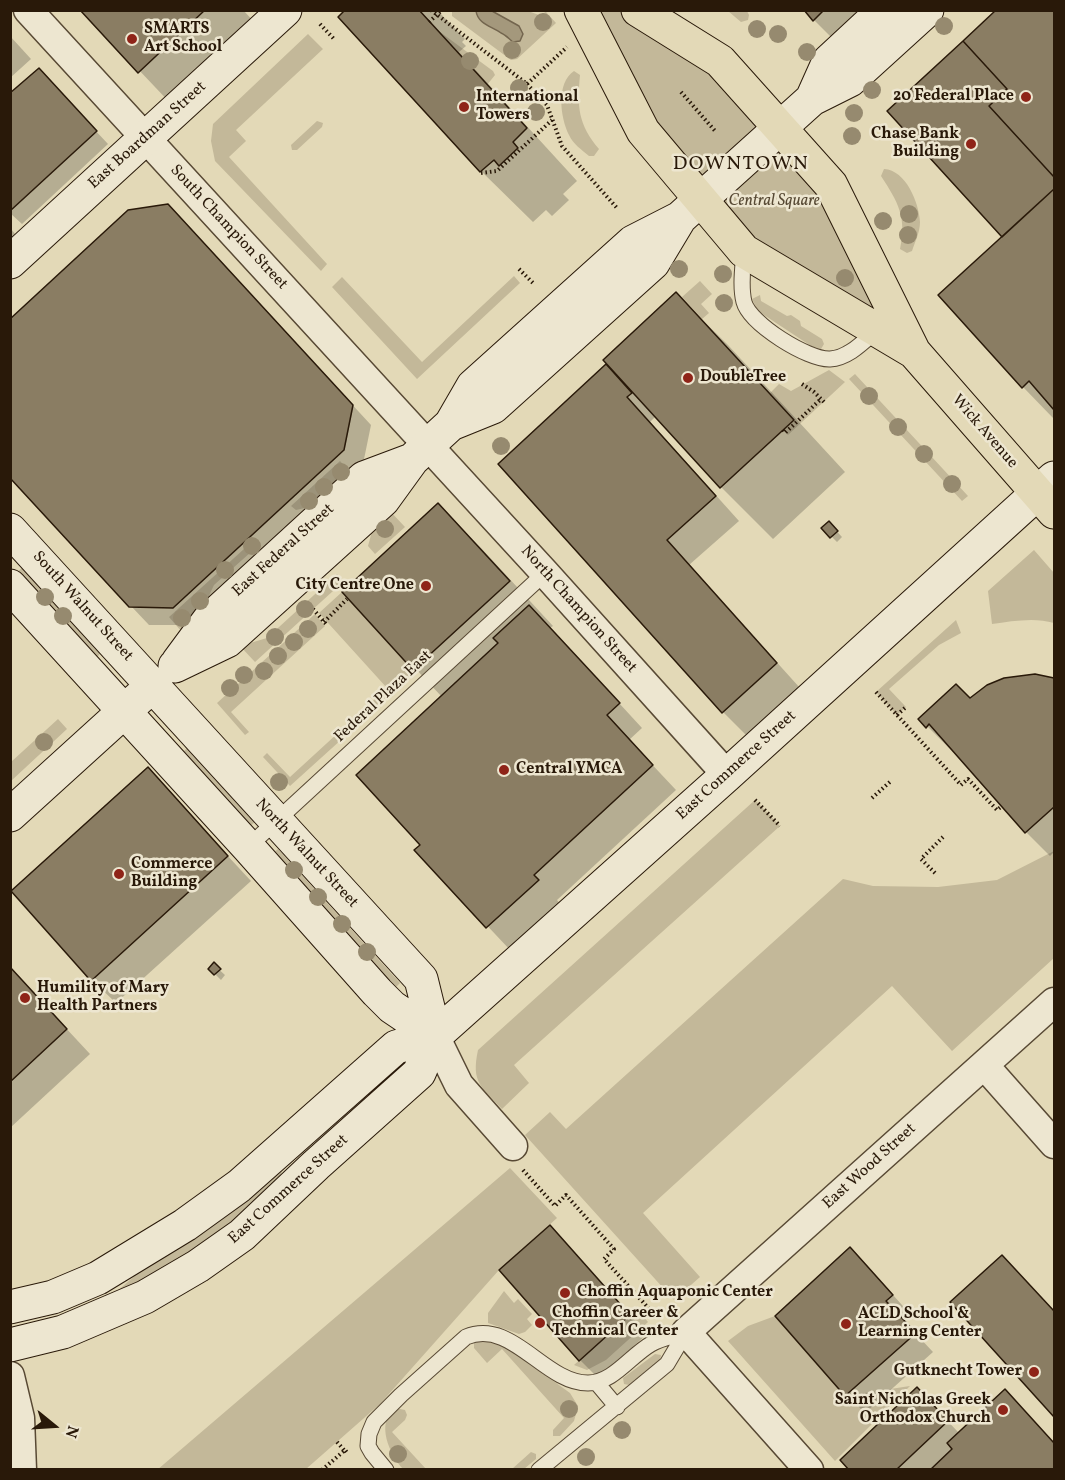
<!DOCTYPE html>
<style>
body{margin:0}
#map{position:relative;width:1065px;height:1480px;overflow:hidden;background:#e3d9b7;font-family:Vollkorn,serif}
canvas{display:block}
.frame{position:absolute;inset:0;border:12px solid #291909;pointer-events:none}
.north{position:absolute;left:24px;top:1396px;width:60px;height:60px;-webkit-text-stroke:4px #ede6d0;paint-order:stroke;rotate:108deg;font-size:16px;font-weight:700;line-height:24px;text-align:center;color:#291909}
.north::after{content:'';display:block;margin:auto;width:21px;height:27px;background:#291909;clip-path:polygon(50% 0,100% 100%,50% 72%,0 100%)}
</style>
<div id="map">
<canvas width="1065" height="1480"></canvas>
<div class="frame"></div>
<div class="north">N</div>
</div>
<script>
const context = document.querySelector('canvas').getContext('2d');
context.lineJoin = 'round';
function fill(path, color) { context.fillStyle = color; context.fill(path, 'evenodd'); }
function trace(path, color, width, dash) { context.strokeStyle = color; context.lineWidth = width; context.lineCap = dash ? 'butt' : 'round'; context.setLineDash(dash || []); context.stroke(path); }
function drawText(font, color, halo, rows, align = 'center') {
  context.font = font + ' Vollkorn,serif'; context.lineWidth = 5; context.setLineDash([]); context.textBaseline = 'middle'; context.strokeStyle = halo; context.fillStyle = color; for (const [text, x, y, turn = 0] of rows) {
    context.save(); context.translate(x, y); context.rotate((+turn || 0) * Math.PI / 180); context.textAlign = isNaN(turn) ? turn : align; if (halo) context.strokeText(text, 0, 0); context.fillText(text, 0, 0); context.restore();
  }
}
fill(new Path2D(`
 M452,10L528,11L539,15L546,12L556,23L517,59L511,60L452,16Z
 M581,11H638L720,61L831,185L914,352L744,251Z
 M728,11H747L749,15L748,20L741,22Z
 M436,29L493,71L495,75L487,85Z
 M308,34L323,49L236,130L246,141L229,157L327,264L321,271L215,161L211,141L213,124Z
 M574,71L580,75C577,107 578,124 599,149L594,156H589C582,150 573,144 569,135C560,117 556,83 574,71Z
 M317,121L323,123L322,127L297,150H292L291,145Z
 M884,169C906,170 919,203 920,222C920,232 915,242 912,251L907,253L900,249C907,217 898,202 881,176Z
 M514,276L520,283L417,379L332,287L342,277L422,362Z
 M700,281L712,294L701,304L709,313L702,319L682,297Z
 M760,295L761,301L787,316L791,315L800,321L801,326L822,339L824,344L821,349L811,346L758,311L752,299Z
 M829,370L845,382L788,435L783,430L794,420L770,393L779,384L791,391Z
 M855,374L968,496L962,501L849,379Z
 M340,461L352,474L318,505L296,510L291,506Z
 M389,510L405,527L375,554L368,546L374,524Z
 M255,539L260,544L214,585L201,613L181,631L169,617Z
 M1034,550L1054,573V623C1035,617 1012,621 992,624L988,591Z
 M23,567L101,653L94,660L16,573Z
 M337,574L344,581L255,662L240,646L267,638Z
 M342,592L415,673L290,786L263,757L267,753L290,777L387,688L319,613Z
 M315,614L325,626L231,712L249,732L245,735L217,703Z
 M956,620L961,633L939,645L889,689L906,707L897,715L876,692Z
 M58,719L67,729L11,781V762Z
 M187,748L255,822L248,828L181,754Z
 M755,800L780,826L514,1065L529,1083L502,1109C481,1086 471,1083 478,1050Z
 M278,849L400,983L395,988L272,854Z
 M1054,851V958L952,1051L892,986L643,1213L700,1277L674,1300L525,1135L550,1112L566,1129L843,879L873,886L938,887L997,880Z
 M284,1167L272,1194L225,1232L107,1300L146,1266Z
 M510,1168L557,1218L499,1270L380,1404L306,1469L157,1470Z
 M504,1291L514,1303L518,1299L532,1314L527,1319L532,1325L525,1332L519,1334L488,1323V1313Z
 M637,1309L648,1322L606,1360L587,1370L574,1365Z
 M775,1316L845,1396L910,1386L835,1461L728,1341L748,1326Z
 M477,1341L496,1342L505,1346L570,1393L578,1406L574,1421L560,1436H553V1430L564,1418L502,1349L487,1363L474,1348V1343Z
 M655,1354L661,1355L660,1361L629,1385L624,1384L623,1378Z
 M395,1408L405,1410L407,1415L405,1420L392,1432L426,1469H403C390,1455 375,1423 395,1408Z
 M531,1452L536,1454V1459L524,1469H512Z`), '#c3b899');
const water = new Path2D(`
 M476,11H492L519,26L523,34L520,41L513,42C509,39 506,35 501,33C491,26 478,24 476,11Z`);
fill(water, '#a4987c');
trace(water, '#73654e', 1.5);
fill(new Path2D(`
 M82,10H243L258,26L173,106Z
 M347,10H437L465,39L462,42L466,46L459,52L577,181L563,194L569,200L552,216L546,210L533,222L481,171Z
 M806,10H892L870,76L814,20Z
 M998,10H1054V419L1023,387L1004,237Z
 M10,36L31,59L10,78Z
 M50,82L108,144L22,224L10,213V96Z
 M168,205L371,425L362,469L192,625H149L131,606Z
 M10,228L25,245L10,259Z
 M676,294L728,345L845,472L773,539L721,487L656,416L650,422L739,521L689,565L800,688L747,736L723,712L500,464L616,373Z
 M438,505L482,549L553,626L550,628L642,728L629,740L676,790L557,900L561,905L511,951L416,850L422,845L442,697L344,592Z
 M829,523L842,537L837,542L823,528Z
 M1049,678L1054,680V852L1050,856L1026,832L952,748L951,750L920,719L970,700Z
 M148,770L251,881L116,1003L92,980Z
 M214,965L225,975L221,980L210,969Z
 M10,968L90,1054L10,1128Z
 M550,1227L647,1334L598,1378L580,1360Z
 M1002,1257L1054,1311V1415L952,1302Z
 M868,1267L910,1314L903,1320L933,1352L865,1413L847,1395Z
 M917,1389L959,1433L1028,1415L1054,1443V1470H851Z`), '#0003');
const building = new Path2D(`
 M80,10H205L138,73Z
 M345,10H419L527,128L513,142L518,148L499,166L494,160L480,172L338,17Z
 M804,10H824L813,21Z
 M996,10H1054V177L989,106L1007,89L963,41Z
 M963,41L1007,89L989,106L1054,177V189L1002,237L887,111Z
 M39,68L97,131L10,211V93Z
 M1054,189V410L1029,381L1022,388L938,295Z
 M168,204L353,405L344,450L173,608L129,607L10,478V319L128,210Z
 M676,292L794,420L720,488L603,360Z
 M606,364L632,393L627,397L716,496L667,540L777,663L722,713L498,464Z
 M438,503L510,581L413,670L342,592Z
 M829,521L838,531L830,538L821,528Z
 M529,605L620,703L607,715L653,765L534,875L539,880L486,928L414,850L420,845L356,775L498,643L493,638Z
 M1035,674L1054,678V807L1025,833L929,724L926,728L918,719L956,684L970,698L987,685L1004,678Z
 M148,767L228,856L91,981L11,891Z
 M214,962L221,969L214,975L208,969Z
 M10,967L67,1029L10,1082Z
 M550,1225L630,1315L579,1361L499,1270Z
 M850,1247L893,1295L886,1301L916,1333L845,1396L775,1316Z
 M1002,1255L1054,1311V1417L950,1302Z
 M917,1387L948,1421L896,1470H849L840,1460Z
 M1005,1389L1054,1443V1470H930L952,1449L947,1443Z`);
fill(building, '#8a7d63');
trace(building, '#291909', 1.5);
const lane = new Path2D(`
 M744,251C743,267 740,286 744,302C750,324 808,360 830,359C849,358 864,341 877,330
 M248,847L545,573
 M596,1382L617,1407
 M386,1470L372,1453L368,1446L369,1434L374,1422L401,1395L466,1337C512,1318 544,1383 588,1383C613,1383 630,1356 651,1344C661,1338 675,1336 686,1332
 M539,1470L667,1364L686,1332`);
const street = new Path2D(`
 M28,10L545,573L727,775
 M435,1036L459,1085L513,1146
 M984,1065L1054,1144
 M10,1376L20,1418L22,1470
 M809,1470L686,1332L1054,1002`);
const secondary = new Path2D(`
 M812,99L829,61L884,10
 M10,262L285,10
 M451,424L493,407L653,263L680,218L812,99L850,80L927,10
 M10,530L421,979L435,1036
 M10,586L248,847L377,992L392,1007L435,1036
 M178,662L209,620L364,478L412,460
 M175,666L227,641L383,500L412,460L451,424L473,386L633,242L680,218
 M10,815L140,697
 M10,1307L53,1297L98,1278L185,1225L239,1186L396,1047L435,1036L727,775L1054,478
 M10,1345L63,1332L145,1297L198,1266L242,1235L316,1165L419,1073L435,1036`);
const primary = new Path2D(`
 M581,10L643,131L744,251L914,352
 M638,10L720,61L831,185L914,352L1054,512`);
trace(lane, '#584934', 17);
trace(street, '#584934', 31);
trace(secondary, '#291909', 35);
trace(primary, '#291909', 35);
trace(new Path2D(`
 M431,10L527,84L567,47
 M429,22L442,10
 M320,24L334,39
 M527,84L547,105L562,146L617,208
 M681,92L716,132
 M481,173L497,171L552,120
 M519,269L533,283
 M802,384L814,392L824,402
 M783,430L785,433L821,399
 M313,609L326,624
 M324,622L347,599
 M876,692L961,785L968,779L997,810L1002,806
 M897,715L906,707
 M872,798L892,780
 M755,800L780,826
 M935,873L921,859L943,837
 M523,1170L555,1206L566,1195L614,1249L604,1259L652,1312
 M337,1442L344,1450
 M322,1470L345,1450L348,1454`), '#291909', 4, [1.5, 3]);
trace(lane, '#ede6d0', 15);
trace(street, '#ede6d0', 28);
trace(secondary, '#ede6d0', 33);
trace(primary, '#e3d9b7', 33);
context.fillStyle = '#968a6f';
for (const [x, y] of [
 [543,22],
 [944,26],
 [757,29],
 [778,34],
 [512,50],
 [807,52],
 [470,61],
 [519,88],
 [872,90],
 [536,112],
 [854,113],
 [852,136],
 [909,214],
 [883,221],
 [908,235],
 [679,269],
 [723,274],
 [845,278],
 [724,303],
 [869,396],
 [898,427],
 [501,446],
 [924,454],
 [341,472],
 [952,484],
 [324,487],
 [309,501],
 [385,529],
 [252,546],
 [225,570],
 [45,597],
 [200,601],
 [305,609],
 [63,616],
 [182,618],
 [308,629],
 [275,637],
 [294,642],
 [278,656],
 [264,671],
 [244,675],
 [230,688],
 [44,742],
 [279,782],
 [294,870],
 [318,897],
 [342,924],
 [367,952],
 [569,1409],
 [622,1430],
 [398,1454],
 [586,1457]
]) { context.beginPath(); context.arc(x, y, 9, 0, 2 * Math.PI); context.fill(); }
for (const [x, y, r, color] of [
 [132,39,6,"#8f2418"],
 [1026,97,6,"#8f2418"],
 [464,107,6,"#8f2418"],
 [971,144,6,"#8f2418"],
 [688,378,6,"#8f2418"],
 [426,586,6,"#8f2418"],
 [504,770,6,"#8f2418"],
 [119,874,6,"#8f2418"],
 [25,998,6,"#8f2418"],
 [565,1293,6,"#8f2418"],
 [540,1323,6,"#8f2418"],
 [846,1324,6,"#8f2418"],
 [1034,1372,6,"#8f2418"],
 [1003,1410,6,"#8f2418"]
]) { const dot = new Path2D(); dot.arc(x, y, r, 0, 2 * Math.PI); context.fillStyle = color; context.fill(dot); trace(dot, '#ede6d0', 2); }
drawText('bold 16px', '#291909', '#ede6d0', [
 ["SMARTS",144,30],
 ["Art School",144,48],
 ["20 Federal Place",1014,97,"right"],
 ["International",476,98],
 ["Towers",476,116],
 ["Chase Bank",959,135,"right"],
 ["Building",959,153,"right"],
 ["DoubleTree",700,378],
 ["City Centre One",414,586,"right"],
 ["Central YMCA",516,770],
 ["Commerce",131,865],
 ["Building",131,883],
 ["Humility of Mary",37,989],
 ["Health Partners",37,1007],
 ["Choffin Aquaponic Center",577,1293],
 ["Choffin Career &",552,1314],
 ["Technical Center",552,1332],
 ["ACLD School &",858,1315],
 ["Learning Center",858,1333],
 ["Gutknecht Tower",1022,1372,"right"],
 ["Saint Nicholas Greek",991,1401,"right"],
 ["Orthodox Church",991,1419,"right"]
], 'left');
drawText('16px', '#291909', '#ede6d0', [
 ["East Boardman Street",148,136,-42],
 ["South Champion Street",228,228,47],
 ["Wick Avenue",984,432,49],
 ["East Federal Street",284,551,-42],
 ["South Walnut Street",82,607,48],
 ["North Champion Street",578,610,48],
 ["Federal Plaza East",384,697,-43],
 ["East Commerce Street",737,766,-42],
 ["North Walnut Street",306,854,47],
 ["East Wood Street",870,1167,-42],
 ["East Commerce Street",289,1190,-42]
]);
drawText('italic 16px', '#574934', '#ede6d0', [
 ["Central Square",774,202]
]);
context.letterSpacing = '1.5px';
drawText('20px', '#291909', '#ede6d0', [
 ["DOWNTOWN",741,165]
]);
context.letterSpacing = '0px';
</script>
